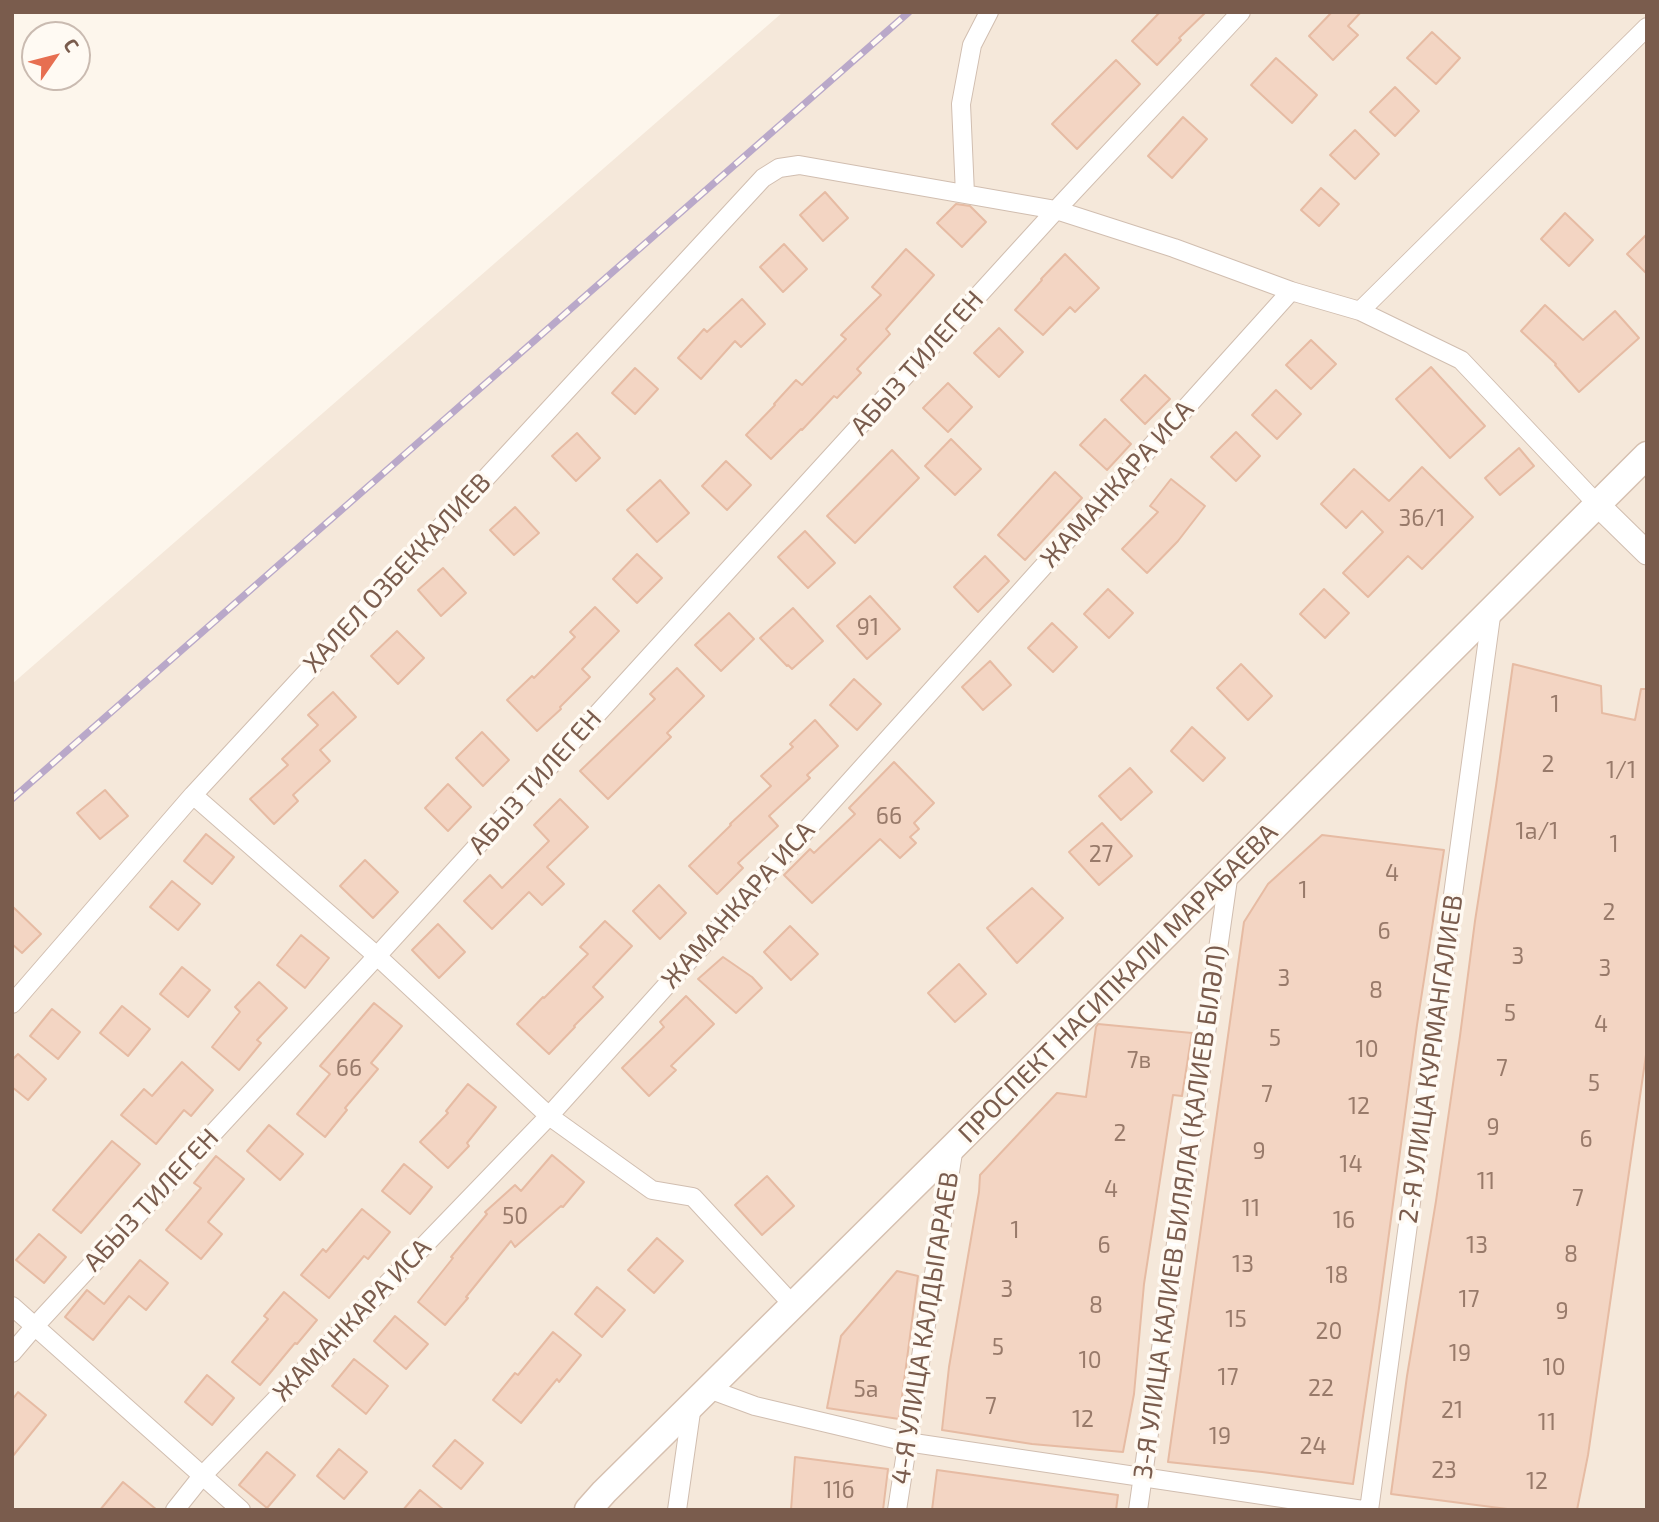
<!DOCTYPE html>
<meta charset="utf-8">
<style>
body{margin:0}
#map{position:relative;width:1659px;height:1522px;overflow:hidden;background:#fdf6ec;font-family:"Exo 2",sans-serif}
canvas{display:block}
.frame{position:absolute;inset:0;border:14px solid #7a5c4d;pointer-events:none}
.north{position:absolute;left:21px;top:21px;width:70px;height:70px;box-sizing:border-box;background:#fffaf3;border:2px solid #cabbb1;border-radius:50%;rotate:55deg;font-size:19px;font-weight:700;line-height:28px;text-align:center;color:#7a5c4d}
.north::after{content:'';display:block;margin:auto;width:24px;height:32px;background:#e76f51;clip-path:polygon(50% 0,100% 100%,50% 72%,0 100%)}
</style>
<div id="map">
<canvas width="1659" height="1522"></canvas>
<div class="frame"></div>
<div class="north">С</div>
</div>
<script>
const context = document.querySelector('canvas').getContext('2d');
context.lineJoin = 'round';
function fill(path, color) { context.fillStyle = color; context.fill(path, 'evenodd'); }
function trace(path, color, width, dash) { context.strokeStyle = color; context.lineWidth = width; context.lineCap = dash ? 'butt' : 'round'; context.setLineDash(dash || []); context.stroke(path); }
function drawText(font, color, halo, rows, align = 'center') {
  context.font = font + ' "Exo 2",sans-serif'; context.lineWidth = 7; context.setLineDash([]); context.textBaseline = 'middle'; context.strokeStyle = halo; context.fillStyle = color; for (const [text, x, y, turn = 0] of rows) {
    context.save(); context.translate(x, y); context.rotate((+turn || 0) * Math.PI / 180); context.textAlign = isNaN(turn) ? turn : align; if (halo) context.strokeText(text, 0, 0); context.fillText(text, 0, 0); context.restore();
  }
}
fill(new Path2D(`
 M783,12H1647V1510H12V684Z`), '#f5e8da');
const building = new Path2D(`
 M1160,12H1206L1179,38L1181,40L1157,65L1132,41Z
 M1332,12H1361L1348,26L1358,35L1333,60L1309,36Z
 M1432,32L1460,58L1436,84L1407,58Z
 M1276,58L1317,95L1292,123L1251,85Z
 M1116,60L1140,84L1077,149L1052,124Z
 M1395,87L1419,111L1395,136L1370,112Z
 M1183,117L1207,139L1172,178L1148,156Z
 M1355,130L1379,154L1355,179L1330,155Z
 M1321,188L1339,204L1319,226L1301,210Z
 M825,192L848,218L823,241L800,215Z
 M956,204L970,206L986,222L962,247L937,223Z
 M1565,213L1593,240L1569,266L1541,239Z
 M1647,234V274L1627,254Z
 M784,244L807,269L783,292L760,267Z
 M906,249L934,275L886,329L890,334L857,369L861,373L837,398L834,396L802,430L801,429L771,459L746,435L775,405L774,404L796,380L802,385L846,339L841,335L881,295L872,287Z
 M1065,254L1099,288L1075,312L1070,307L1043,335L1015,310L1042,280L1041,279Z
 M742,299L765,324L741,347L735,341L701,379L678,358L704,329L707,332Z
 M1545,305L1583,340L1615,311L1639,338L1579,392L1555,365L1556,364L1521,331Z
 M999,328L1023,352L999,377L974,353Z
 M1311,340L1336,364L1311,389L1286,365Z
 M1431,367L1485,426L1450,458L1396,399Z
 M635,368L658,389L635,414L612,393Z
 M1145,375L1170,399L1145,424L1121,400Z
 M948,383L972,407L948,432L923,408Z
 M1276,390L1301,414L1277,439L1252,415Z
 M1105,419L1131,444L1107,470L1080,445Z
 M1236,432L1260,456L1236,481L1211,457Z
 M577,433L600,458L576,481L552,456Z
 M951,439L981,469L955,495L925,466Z
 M1519,448L1534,466L1500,495L1485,478Z
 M892,450L919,478L855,543L827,516Z
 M726,461L751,485L727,510L702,486Z
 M1422,467L1473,517L1422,569L1408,556L1368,597L1343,573L1383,532L1362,511L1346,528L1321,504L1354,469L1389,501Z
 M1055,472L1082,498L1025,560L998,535Z
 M1171,479L1205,506L1178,541L1147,573L1122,549L1158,512L1150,506Z
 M660,480L689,513L657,542L627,510Z
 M515,507L539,533L514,555L490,530Z
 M805,531L835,563L808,588L778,557Z
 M637,554L662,578L637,603L613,579Z
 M985,556L1009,581L978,612L954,587Z
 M443,568L466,593L441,616L418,590Z
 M1108,589L1133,613L1109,638L1084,614Z
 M1324,589L1349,613L1325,638L1300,614Z
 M870,596L900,629L867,659L837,626Z
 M595,607L619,631L582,669L590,677L560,707L561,709L537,731L507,700L532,676L534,678L575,637L570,632Z
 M793,608L823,641L792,669L788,665L787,666L760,638Z
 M729,613L754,639L721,671L695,645Z
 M1052,623L1077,647L1053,672L1028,648Z
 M397,631L424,658L398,684L371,656Z
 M990,661L1011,685L983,710L962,687Z
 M1241,664L1272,696L1248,720L1217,688Z
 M1513,664L1601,686L1602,713L1635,720L1641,689H1647V1048L1588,1455L1577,1510H1515L1391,1494L1407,1376L1436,1201L1460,1036L1475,921L1496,786Z
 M677,668L704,696L667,733L671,737L608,799L580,771L655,699L650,694Z
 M854,679L881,704L857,730L830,705Z
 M333,692L356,717L320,750L330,761L293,795L298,801L274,824L250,799L288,765L282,759L318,725L308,715Z
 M815,720L838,746L807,775L810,778L769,816L778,826L738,863L743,868L717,894L689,866L731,825L730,824L771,786L761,776L793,747L790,744Z
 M1192,727L1225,758L1203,781L1171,751Z
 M482,732L509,760L483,786L456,758Z
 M894,762L934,803L914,823L919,829L910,837L916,843L900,858L880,839L812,903L784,875L810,849L814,853L855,814L849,808Z
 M1130,768L1152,792L1121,820L1099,796Z
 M448,784L471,807L448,831L425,808Z
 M105,790L128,816L100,839L77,813Z
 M560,799L588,827L547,867L564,884L542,905L529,892L492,929L464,901L490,875L502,888L549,841L534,825Z
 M1102,823L1132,856L1099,885L1069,852Z
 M206,834L234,857L212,884L184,861Z
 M1322,835L1444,850L1417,1025L1379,1308L1353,1484L1262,1472L1168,1462L1244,922L1268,884Z
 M365,860L398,892L373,918L340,886Z
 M172,881L200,904L178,930L150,907Z
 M659,885L686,913L660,939L633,911Z
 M1032,888L1063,918L1017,963L987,928Z
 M12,906L41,934L22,953L12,944Z
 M605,921L632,946L593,987L603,997L574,1026L575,1027L549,1054L517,1024L543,997L544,998L588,954L580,947Z
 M438,924L465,952L439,978L412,950Z
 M790,926L818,954L791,980L764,952Z
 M301,935L329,958L305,988L277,965Z
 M723,957L752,977L762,988L736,1013L698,979Z
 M959,964L986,994L955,1022L928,993Z
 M182,967L210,990L188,1017L160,994Z
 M259,982L287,1008L257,1040L261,1043L239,1070L212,1047L240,1012L235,1007Z
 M686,996L714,1024L671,1066L676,1070L649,1096L622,1068L664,1027L660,1022Z
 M374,1003L402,1026L371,1063L378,1069L345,1108L347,1110L325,1137L297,1114L330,1074L320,1066Z
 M122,1006L150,1029L128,1056L100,1033Z
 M52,1009L80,1032L58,1059L30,1036Z
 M1098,1024L1192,1033L1182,1096L1173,1095L1144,1284L1134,1394L1123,1452L1032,1444L942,1430L949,1367L979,1192L980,1175L1057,1093L1086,1097L1096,1027Z
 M18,1054L46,1079L28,1100L12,1087V1060Z
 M182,1062L213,1090L191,1116L184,1110L156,1144L121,1115L144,1089L152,1096Z
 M468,1084L496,1107L467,1143L469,1146L448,1168L420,1142L448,1113L446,1111Z
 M269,1125L303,1154L280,1180L247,1151Z
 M112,1141L140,1164L81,1233L53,1210Z
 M552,1155L584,1182L563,1207L561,1206L515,1247L511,1241L466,1297L468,1298L445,1325L418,1302L453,1258L451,1257L487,1214L485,1212L515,1185L521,1191Z
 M216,1156L244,1179L208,1222L222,1234L201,1259L166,1230L201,1188L194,1183Z
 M404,1164L432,1187L410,1214L382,1191Z
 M767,1176L794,1206L762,1235L735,1205Z
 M362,1209L390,1232L368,1259L364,1256L329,1298L301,1275L323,1249L326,1252Z
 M39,1234L66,1257L44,1283L16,1260Z
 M657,1238L683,1261L654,1293L628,1270Z
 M140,1260L168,1283L146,1310L129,1296L93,1340L65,1317L87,1290L104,1304Z
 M897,1271L918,1276L899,1419L827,1408L841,1336Z
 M597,1287L625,1310L602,1337L575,1314Z
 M284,1292L317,1320L297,1344L295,1343L260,1385L232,1362L268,1319L264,1316Z
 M395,1316L428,1344L406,1369L374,1341Z
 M553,1332L581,1355L559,1382L557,1379L521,1423L493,1400L515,1373L518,1375Z
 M354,1359L388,1386L366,1414L332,1386Z
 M207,1375L234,1398L212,1425L185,1402Z
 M18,1392L46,1415L12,1457V1400Z
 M455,1440L483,1463L461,1489L433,1466Z
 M339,1449L367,1472L344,1499L317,1476Z
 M267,1452L295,1475L267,1508L239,1485Z
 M795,1457L888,1469L883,1510H791Z
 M937,1470L1118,1495L1116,1510H932Z
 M123,1482L157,1510H100Z
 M420,1490L444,1510H403Z`);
fill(building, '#f3d5c3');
trace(building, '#e6bba3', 2);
const minor = new Path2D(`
 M965,194L961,104L972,45L989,12
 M1360,311L1647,27
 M193,795L377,956L549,1116L652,1190L693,1197L793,1305
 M12,1004L193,795L763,178L779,168L799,165L1056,210L1174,248L1291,291L1360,311L1461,360L1598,505
 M12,1306L241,1510
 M12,1353L35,1326L377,956L1056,210L1241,12
 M709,1389L755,1406L907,1442L1363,1510
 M175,1510L202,1476L549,1116L1291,291
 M677,1510L692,1405
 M897,1510L954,1146
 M1138,1510L1229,872
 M1369,1510L1492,609`);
const tertiary = new Path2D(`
 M1598,505L1647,553`);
const secondary = new Path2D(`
 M588,1510L604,1492L954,1146L1647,455`);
trace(minor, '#d1beb0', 20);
trace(tertiary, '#d1beb0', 25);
trace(secondary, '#d6c0b0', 29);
trace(minor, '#fff', 18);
trace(tertiary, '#fff', 23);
trace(secondary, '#fff', 26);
const rail = new Path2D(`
 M12,799L909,12`);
trace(rail, '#b9a8c9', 7);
trace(rail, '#fffaf3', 4.5, [13]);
drawText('23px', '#987a6a', null, [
 ["36/1",1422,518],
 ["91",868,627],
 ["1",1555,704],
 ["2",1548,764],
 ["1/1",1621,770],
 ["66",889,816],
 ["1а/1",1537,831],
 ["1",1614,844],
 ["27",1101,854],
 ["4",1392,873],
 ["1",1303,890],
 ["2",1609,912],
 ["6",1384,931],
 ["3",1518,956],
 ["3",1605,968],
 ["3",1284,978],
 ["8",1376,990],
 ["5",1510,1013],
 ["4",1601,1024],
 ["5",1275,1038],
 ["10",1367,1049],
 ["7в",1139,1060],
 ["66",349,1068],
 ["7",1502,1068],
 ["5",1594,1083],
 ["7",1267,1094],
 ["12",1359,1106],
 ["9",1493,1127],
 ["2",1120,1133],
 ["6",1586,1139],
 ["9",1259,1151],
 ["14",1351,1164],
 ["11",1486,1181],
 ["4",1111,1189],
 ["7",1578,1198],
 ["11",1251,1208],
 ["50",515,1216],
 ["16",1344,1220],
 ["1",1015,1230],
 ["6",1104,1245],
 ["13",1477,1245],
 ["8",1571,1254],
 ["13",1243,1264],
 ["18",1337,1275],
 ["3",1007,1289],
 ["17",1469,1299],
 ["8",1096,1305],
 ["9",1562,1311],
 ["15",1236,1319],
 ["20",1329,1331],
 ["5",998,1347],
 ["19",1460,1353],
 ["10",1090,1360],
 ["10",1554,1367],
 ["17",1228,1377],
 ["22",1321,1388],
 ["5а",866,1389],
 ["7",991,1406],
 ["21",1452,1410],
 ["12",1083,1419],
 ["11",1547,1422],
 ["19",1220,1436],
 ["24",1313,1446],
 ["23",1444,1470],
 ["12",1537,1481],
 ["11б",839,1490]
]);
drawText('26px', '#7a5c4d', '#fffaf3', [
 ["АБЫЗ ТИЛЕГЕН",917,363,-48],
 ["ЖАМАНКАРА ИСА",1117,484,-48],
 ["ХАЛЕЛ ОЗБЕККАЛИЕВ",397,573,-47],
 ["АБЫЗ ТИЛЕГЕН",535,782,-48],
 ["ЖАМАНКАРА ИСА",738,905,-48],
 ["ПРОСПЕКТ НАСИПКАЛИ МАРАБАЕВА",1118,983,-45],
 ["2-Я УЛИЦА КУРМАНГАЛИЕВ",1431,1059,-82],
 ["АБЫЗ ТИЛЕГЕН",151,1200,-47],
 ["3-Я УЛИЦА КАЛИЕВ БИЛЯЛА (ҚАЛИЕВ БІЛӘЛ)",1180,1212,-82],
 ["ЖАМАНКАРА ИСА",352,1320,-46],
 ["4-Я УЛИЦА КАЛДЫГАРАЕВ",925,1328,-81]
]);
</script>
